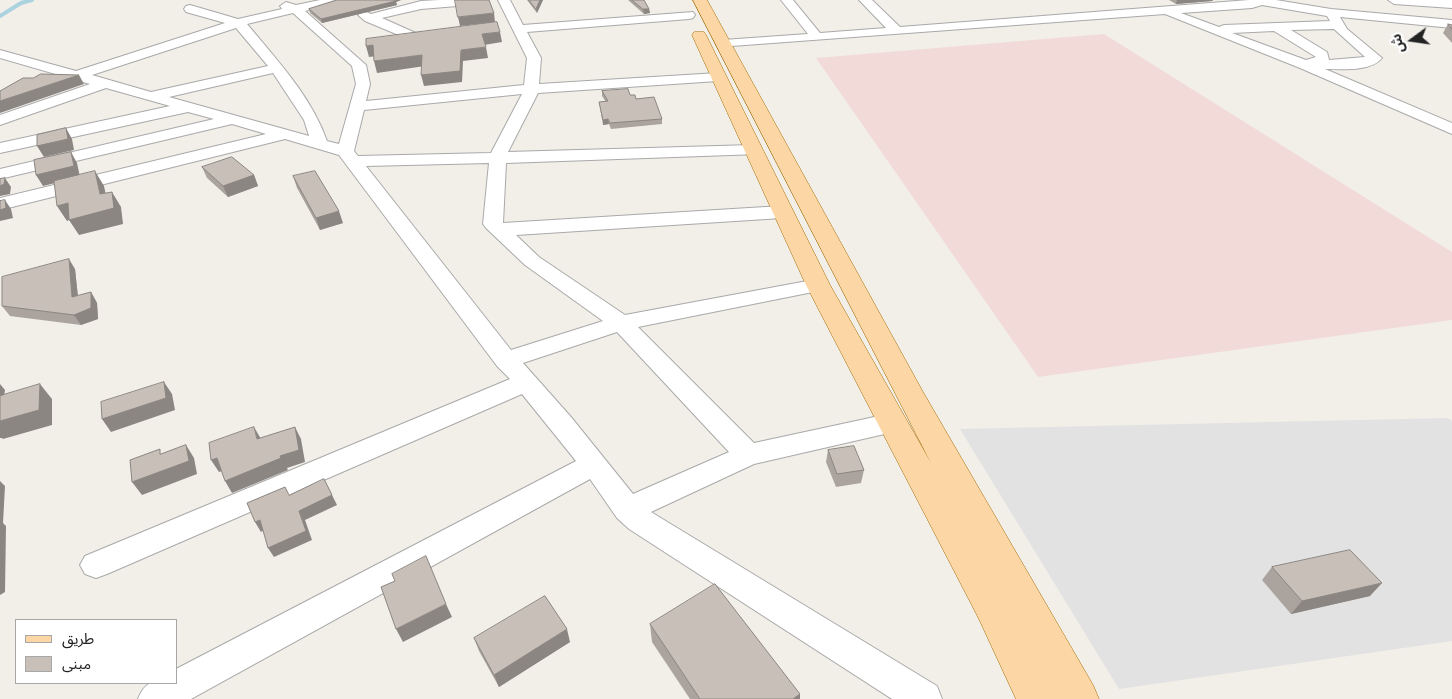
<!DOCTYPE html>
<meta charset="utf-8">
<style>
body{margin:0}
#map{position:relative;width:1452px;height:699px;overflow:hidden;background:#f2efe9;font-family:Raleway,"Noto Sans Arabic",sans-serif}
canvas{display:block}
.legend{position:absolute;left:15px;top:619px;width:162px;height:65px;box-sizing:border-box;background:#fff;border:1px solid #a7a7a7;margin:0;padding:6px 9px;list-style:none;font-size:15px;color:#222}
.legend li{display:flex;align-items:center;gap:10px;height:25px}
.legend b{width:25px;border:1px solid #a7a7a7}
.north{position:absolute;left:1387px;top:15px;width:50px;height:50px;-webkit-text-stroke:4px #fff;paint-order:stroke;rotate:256deg;font-size:14px;font-weight:700;line-height:20px;text-align:center;color:#222}
.north::after{content:'';display:block;margin:auto;width:18px;height:22px;background:#222;clip-path:polygon(50% 0,100% 100%,50% 72%,0 100%)}
</style>
<div id="map">
<canvas width="1452" height="699"></canvas>
<ul class="legend">
<li><b style="height:6px;background:#fcd6a4"></b>طريق</li>
<li><b style="height:14px;background:#c7bfb8"></b>مبنى</li>
</ul>
<div class="north">ش</div>
</div>
<script>
const context = document.querySelector('canvas').getContext('2d');
context.lineJoin = 'round';
function fill(path, color) { context.fillStyle = color; context.fill(path, 'evenodd'); }
function trace(path, color, width, dash) { context.strokeStyle = color; context.lineWidth = width; context.lineCap = dash ? 'butt' : 'round'; context.setLineDash(dash || []); context.stroke(path); }
fill(new Path2D(`
 M1104,34L1452,252V320L1038,377L816,58Z`), '#f2dad9');
fill(new Path2D(`
 M1448,418L1452,421V641L1119,689L960,429Z`), '#e2e2e2');
trace(new Path2D(`
 M0,16L21,3L32,0`), '#aad3df', 4);
const street = new Path2D(`
 M320,0H341L339,2L305,11L366,65L370,84L366,101L524,85L527,58L498,0H510L523,25L693,12L695,15L693,18L689,19L527,32L541,58L539,84L718,73L723,74L725,77L723,80L718,81L538,93L508,152L753,145L759,146L761,150L759,154L506,163L503,223L782,206L789,208L792,212L789,216L782,218L516,235L539,257L625,315L818,279L826,280L829,285L826,290L818,291L638,327L754,443L893,413L902,416L906,423L902,430L754,464L651,512L937,686L942,699H892L629,529L617,518L590,479L191,699H138C147,677 155,683 176,683V669L576,461L522,394L107,574L96,578L85,574L80,565L85,556L510,379L497,366L339,155L285,139L0,210V198L266,134L232,124L0,179V169L214,119L188,112L0,153V143L170,106L106,88L0,125V115L90,84L0,58V50L76,71L225,23L186,12L184,9L186,6L190,5L238,19L282,9L280,6L286,2L296,5ZM293,13L352,66L356,84L339,144L327,141C311,96 277,60 247,24ZM236,28L268,66L151,92L92,75ZM273,73L304,120L309,136L169,97ZM522,94L491,153L358,156L354,151L364,110ZM489,163L483,224L486,228L525,265L603,321L511,350L366,166ZM617,332L729,452L633,494L571,417L523,363Z
 M439,0H488L482,4L421,9L382,18L418,34L419,37L418,40L413,41L365,21L358,15L364,11L371,14L421,1Z
 M781,0H793L820,33L886,28L859,0H872L900,27L1249,0H1276L1331,9L1452,20V28L1340,17L1347,29L1382,58C1371,72 1341,69 1325,69L1452,123V134L1300,68L1165,14L718,47L716,44L718,41L723,40L808,34ZM1262,5L1327,16L1330,21L1224,25L1219,27L1181,13L1252,8ZM1334,29L1365,57L1329,60L1327,52L1291,30ZM1274,31L1316,57L1306,60L1232,33Z
 M1388,0H1452V8L1394,4Z`);
const primary = new Path2D(`
 M693,0H707L923,392L1093,685L1099,699H1016L978,617L806,285L692,35L694,32H704L706,35L830,285L931,463Z`);
trace(street, '#a9a9a9', 2);
trace(primary, '#a06b00', 1);
fill(street, '#fff');
fill(primary, '#fcd6a4');
fill(new Path2D(`
 M337,0H401L396,2L397,5L322,23L310,13L309,9Z
 M527,0H543L537,13Z
 M628,0H644L649,9L650,13L644,14Z
 M1169,0H1213L1212,1L1176,4Z
 M1448,24L1452,25V43L1443,33Z
 M602,91L630,95L636,99L662,119V124L611,129L609,124L603,125L599,102H606L602,96Z
 M202,167L254,175L258,186L228,197L207,178Z
 M293,176L343,223L320,230L297,188Z
 M75,269L78,296L91,292L97,303L98,319L81,325L10,316L2,306Z
 M828,450L864,470L861,483L836,487L826,462Z
 M1272,567L1370,596L1291,614L1262,580Z
 M650,624L800,694V699H690L652,642Z
 M474,638L570,642L499,687L479,651Z`), '#aba49e');
fill(new Path2D(`
 M392,0H401L396,2L397,5L322,23L321,19Z
 M540,0H543L537,13L536,9Z
 M1177,0H1213L1212,1L1176,4Z
 M643,9H649L650,13L644,14Z
 M494,13L495,22L460,26L458,17Z
 M500,32L502,42L484,45L482,34Z
 M373,45L377,56L369,57L366,46Z
 M486,47L488,58L463,61L462,82L424,86L421,75L461,50Z
 M422,55L425,66L377,73L374,61Z
 M79,75L84,84L0,113V101Z
 M608,119L609,124L603,125V120Z
 M66,128L72,139L74,150L44,157L37,146Z
 M71,152L77,163L80,177L43,186L36,175Z
 M95,171L104,186L109,210L112,192L121,207L123,224L79,235L69,220L67,221L57,206L100,194Z
 M254,175L258,186L228,197L223,186Z
 M5,178L11,187L10,194L0,196V186Z
 M5,200L11,209L13,218L0,221V210Z
 M339,211L343,223L320,230L316,218Z
 M69,259L75,269L79,308L72,297Z
 M91,292L97,303L98,319L81,325L74,315Z
 M164,382L172,394L175,410L111,432L102,419Z
 M0,384L5,390L1,415L0,414Z
 M40,384L52,399V425L3,439L2,438H0V421Z
 M254,427L261,439H257Z
 M295,427L301,439L305,462L287,468L288,470L232,493L225,481L280,456Z
 M186,445L194,458L197,474L142,495L132,482Z
 M217,458L225,470L219,472L211,460Z
 M324,479L337,505L305,520L312,540L274,557L268,548L299,511Z
 M0,481L5,486L3,523L6,526L5,592L0,595Z
 M260,520L266,529L261,532L255,522Z
 M1382,583L1370,596L1291,614L1302,601Z
 M446,604L452,617L403,642L396,629Z
 M567,629L570,642L499,687L494,675Z
 M800,694V699H793Z`), '#8b8681');
const building = new Path2D(`
 M337,0H394L396,1L321,19L309,9Z
 M455,0H489L494,13L458,17Z
 M529,0H540L536,9Z
 M632,0H644L649,9H643Z
 M497,22L500,32L482,34L486,47L461,50L460,71L421,75L422,55L374,61L373,45L366,46V39Z
 M1448,24L1452,25V29Z
 M41,74L79,75L0,101V91L23,78H33Z
 M628,89L630,95H635L636,99L654,97L662,119L610,123L608,119L603,120L599,102L608,101L602,91Z
 M66,128L68,139L37,146V135Z
 M71,152L74,166L36,175L34,160Z
 M232,157L254,175L223,186L202,167Z
 M95,171L100,194L112,192L114,208L69,220L68,203L57,206L54,181Z
 M315,171L339,211L316,218L293,176Z
 M5,178L4,184L0,186V179Z
 M5,200L6,208L0,210V201Z
 M69,259L72,297L91,292V308L74,315L2,306V277Z
 M164,382L166,398L102,419L101,402Z
 M40,384L39,410L0,421V396Z
 M254,427L257,439L295,427L299,450L280,456L281,458L225,481L217,458L211,460L209,443Z
 M186,445L189,461L132,482L130,460L160,449V454Z
 M854,446L864,470L837,474L828,450Z
 M324,479L332,495L299,511L306,531L268,548L260,520L255,522L247,503L285,487L289,495Z
 M1350,550L1382,583L1302,601L1272,567Z
 M426,556L446,604L396,629L381,587L395,581L392,574Z
 M715,584L800,694L793,699H700L650,624Z
 M545,596L567,629L494,675L474,638Z`);
fill(building, '#c7bfb8');
trace(building, '#8b8681', 1);
</script>
